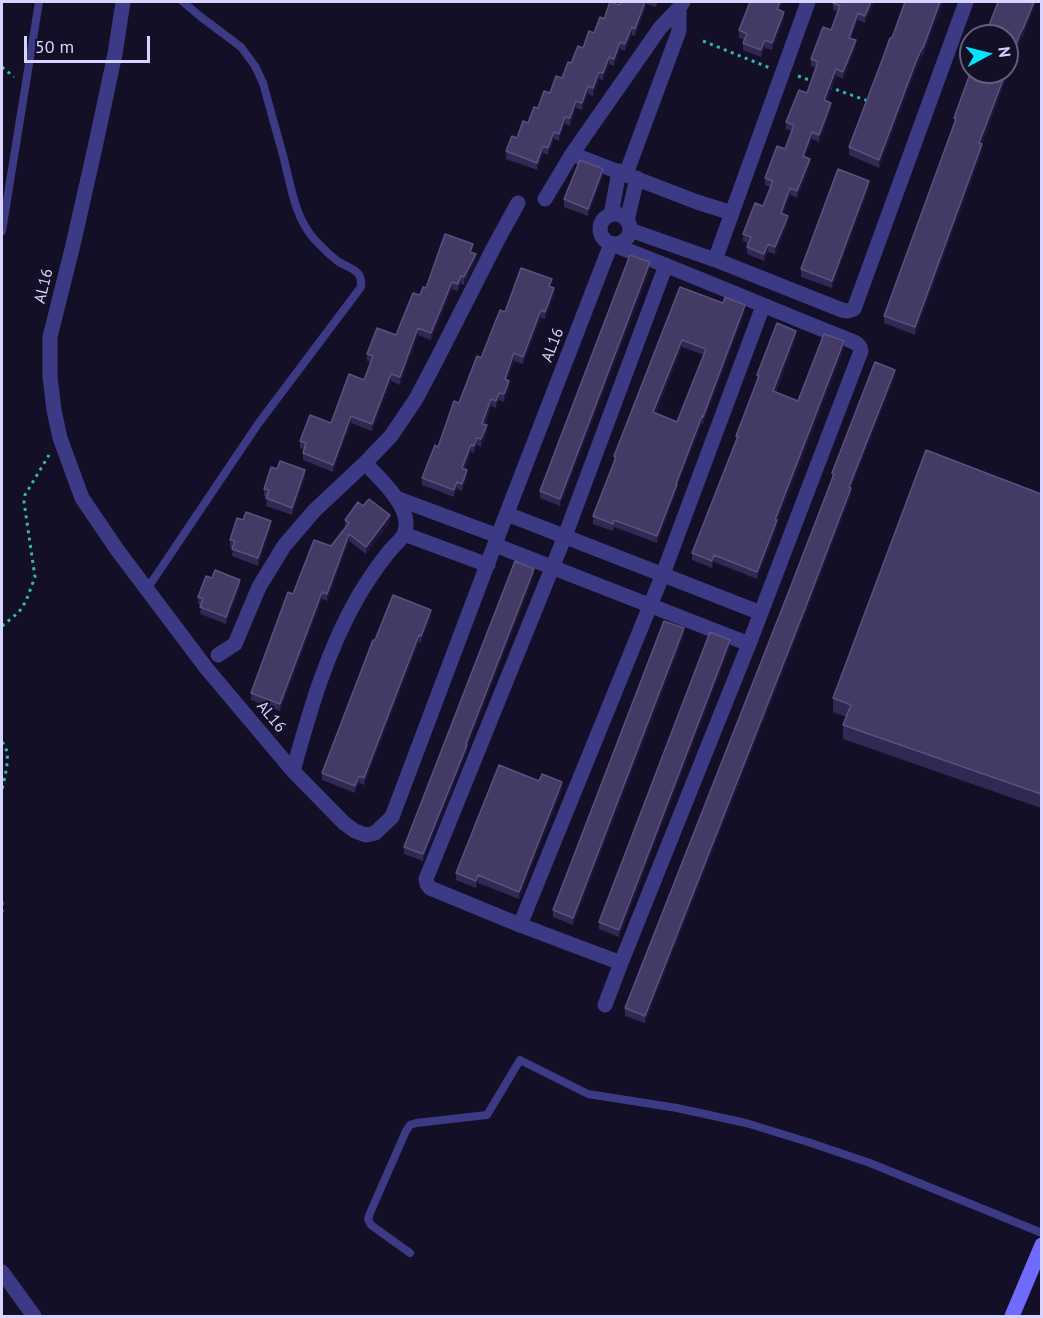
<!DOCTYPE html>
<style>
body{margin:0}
#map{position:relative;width:1043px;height:1318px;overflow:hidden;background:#130f26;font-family:"PT Sans",sans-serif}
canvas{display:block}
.frame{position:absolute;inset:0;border:3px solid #d9d4ff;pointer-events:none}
.north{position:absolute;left:959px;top:24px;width:60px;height:60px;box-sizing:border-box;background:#130f26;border:2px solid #625e7d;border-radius:50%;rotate:83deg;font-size:16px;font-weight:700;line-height:24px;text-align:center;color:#d9d4ff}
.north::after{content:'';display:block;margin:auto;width:21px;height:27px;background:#00e5ff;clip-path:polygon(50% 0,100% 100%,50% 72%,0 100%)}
.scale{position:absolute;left:24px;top:36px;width:126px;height:27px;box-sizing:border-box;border:3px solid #d9d4ff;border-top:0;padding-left:8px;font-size:18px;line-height:21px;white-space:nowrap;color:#d9d4ff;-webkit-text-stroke:4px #130f26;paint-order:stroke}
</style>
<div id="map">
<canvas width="1043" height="1318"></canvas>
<div class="frame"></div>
<div class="north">N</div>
<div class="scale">50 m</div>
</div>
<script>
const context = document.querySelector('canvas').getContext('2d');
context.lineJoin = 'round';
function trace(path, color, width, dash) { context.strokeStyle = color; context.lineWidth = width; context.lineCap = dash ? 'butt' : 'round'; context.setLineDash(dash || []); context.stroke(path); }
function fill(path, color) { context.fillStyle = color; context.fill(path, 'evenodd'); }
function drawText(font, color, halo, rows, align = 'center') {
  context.font = font + ' "PT Sans",sans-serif'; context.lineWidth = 4.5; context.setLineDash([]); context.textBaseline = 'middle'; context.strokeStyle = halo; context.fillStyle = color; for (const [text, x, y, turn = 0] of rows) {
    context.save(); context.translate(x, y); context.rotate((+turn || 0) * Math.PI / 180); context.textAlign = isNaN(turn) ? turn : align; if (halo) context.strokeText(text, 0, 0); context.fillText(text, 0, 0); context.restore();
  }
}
trace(new Path2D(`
 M703,41L770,68
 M2,67L14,77
 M798,76L815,82
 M829,87L868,101
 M2,626L19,612L26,601L35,577L24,502L25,495L49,455
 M2,742C13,754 4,776 2,791
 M2,902V915`), '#2fb8b0', 3, [3, 4.5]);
trace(new Path2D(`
 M2,231L39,2
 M147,589L258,424L361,287C363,270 351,269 339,262C331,257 322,247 315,240C295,218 291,187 284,159C277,134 270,108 263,83L255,66L241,47L201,17L183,2
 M410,1253L371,1225L368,1219L370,1213L406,1131L410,1125L416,1123L487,1115L520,1060L588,1094L677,1108L746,1123L808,1142L870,1163L1042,1233`), '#3d3a85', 8);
trace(new Path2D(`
 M123,2L115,54L96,143L73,245L50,337V377L54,410L60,438L82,498L118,551L207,669L293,771L344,823L355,831L366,835L375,833L392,817L498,536L611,244C691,274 770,309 849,340C856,343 860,344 861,351L749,644L621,963L605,1005
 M572,154L697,202L732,213
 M626,174L679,31V8
 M545,199L572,154L660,28L679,8L683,2
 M600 229a15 15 0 1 1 30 0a15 15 0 1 1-30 0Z
 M611,215L619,171
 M627,221L637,178
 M630,230L721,262L842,310L848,311L854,309L966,2
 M715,260L808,2
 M396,498L498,536
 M507,514L761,613
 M404,534L488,565
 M495,545L749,644
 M218,655L235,644L259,587L284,546L314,511L365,463L391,436L416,399L436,361L496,243L518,203
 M293,771C310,710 327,650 359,595C367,582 375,569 385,557C390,549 398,543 403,536C405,533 406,527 406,523C406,502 378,477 365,463
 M520,925L663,574L763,306
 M621,963L520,925L430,888L427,884L426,879L565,536L666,265
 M2,1272L34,1316`), '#3d3a85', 15);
trace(new Path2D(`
 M1012,1316L1042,1245`), '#6f6bff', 15);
fill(new Path2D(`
 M621,2H658L656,7L647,4L635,36L632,35L625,51L620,49L614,66L609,64L603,80L599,79L593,96L588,94L582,110L576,108L570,126L565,124L559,141L554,139L548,155L543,153L537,170L506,159V151L562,78L571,63L594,33L604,19L619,5Z
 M750,2H782L779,10L784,19L772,50L765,48L761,57L743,50V43L745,40L739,38V30Z
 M874,2L865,23L858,20L851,38L856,47L843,79L836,76L827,101L831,110L819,142L812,139L805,157L810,166L797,198L790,195L783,214L788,223L775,254L768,252L764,261L747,254V247L748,244L743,241V234L763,206L770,187L765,185V178L785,149L792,131L786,129V122L807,93L816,68L811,66V59L831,30L838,12L833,10V3Z
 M943,2L923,56L922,55L915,72L879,168L849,155V147L892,38Z
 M1036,2L1023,37L1022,36L982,144V152L915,335L884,323V316L954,125V118Z
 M603,176L588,216L564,207V199Z
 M869,188L832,288L801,277V269Z
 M473,251L472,252L476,261L464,285L461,284L458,291L452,289L431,340L418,335L400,385L391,381L372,431L351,423L333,472L303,460V453L304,449L300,448V441L331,423L364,380L371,362L367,361V354L396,335L420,295L426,288Z
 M650,270L560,506L540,498V491Z
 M552,286L554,295L545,319L541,318L523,364L514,361L507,380L509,388L504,402L499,400L496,408L491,406L485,425L487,433L481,447L477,445L474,453L471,452L465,469L467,477L462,491L457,489L454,497L422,485V478L505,312Z
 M680,287L745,312L703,424H702L677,486V491L657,543L614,527L613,531L593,524V516L614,462V456ZM682,347L704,355L677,422L656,413Z
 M796,338L776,392L798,401L844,349L777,523V528L757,579L714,562L712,568L692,560V553L736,440V436L757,382V375Z
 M895,377L851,488V495L806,613L645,1023L625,1016V1008L789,591L832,479V473Z
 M305,477L292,515L266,506L267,497L264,496V489Z
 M1041,494V808L843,739V725L846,717L833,712V698Z
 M363,506L390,522L366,554L349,541L327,601L322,599L280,711L251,700V693L293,594L345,528V520Z
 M243,520L271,528L258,566L232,556L233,548L230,547V540Z
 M534,576L467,748V752L423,861L404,854V847Z
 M212,578L240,587L226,624L200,614L201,605L198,604V597Z
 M431,617L421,643L419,642L364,785L359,783L355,793L322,780V773L375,640Z
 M684,636L573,925L553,917V910Z
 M730,647L619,937L599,929V922Z
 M562,789L519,899L478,883L476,888L456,880V873Z`), '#312854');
fill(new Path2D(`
 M645,2H647V4L635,36V29Z
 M780,2H782L777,16V9Z
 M871,2H874L865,23V16Z
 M940,2H943L923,56V48Z
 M1034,2H1036L1023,37V29Z
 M784,12V19L772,50V43Z
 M858,13V20L849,45V38Z
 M632,27V35L625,51V44Z
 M1022,29V36L979,151V143L1006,72H1007V68Z
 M765,40V48L761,57V50Z
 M856,40V47L843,79V72Z
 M620,42V49L614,66V59Z
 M922,48V55L879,168V160Z
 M609,57V64L603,80V73Z
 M836,69V76L824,107V100Z
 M599,72V79L593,96V88Z
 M588,86V94L582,110V103Z
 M576,101V108L570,126V118Z
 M831,103V110L819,142V135Z
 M565,117V124L559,141V134Z
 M554,132V139L548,155V148Z
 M812,132V139L803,163V156Z
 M982,144V152L915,335V327Z
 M543,146V153L537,170V163Z
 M810,159V166L797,198V191Z
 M603,169V176L588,216V209Z
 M869,181V188L832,288V281Z
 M790,188V195L781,220V213Z
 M788,216V223L775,254V247Z
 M768,244V252L764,261V254Z
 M476,254V261L464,285V277Z
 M650,262V270L560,506V499Z
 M461,276V284L458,291V284Z
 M452,282V289L431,340V333Z
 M554,288V295L545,319V312Z
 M745,305V312L703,424V417Z
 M541,310V318L523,364V357Z
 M418,328V335L400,385V377Z
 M796,331V338L773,398V391Z
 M682,340V347L653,420V412Z
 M844,341V349L777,523V528L757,579V572L775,520Z
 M514,353V361L505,386V379Z
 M895,370V377L851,488V495L806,613L645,1023V1016L849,487Z
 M391,374V381L372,431V424Z
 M509,381V388L504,402V394Z
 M499,393V400L496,408V401Z
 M491,399V406L482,431V424Z
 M351,416V423L333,472V465Z
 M702,416V424L677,486V491L657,543V536L676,484Z
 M487,425V433L481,447V439Z
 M477,438V445L474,453V446Z
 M471,445V452L462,475V468Z
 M305,470V477L292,515V508Z
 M467,470V477L462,491V484Z
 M457,482V489L454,497V490Z
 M390,515V522L366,554V547Z
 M271,521V528L258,566V558Z
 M349,534V541L327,601V594Z
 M714,555V562L712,568V561Z
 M534,569V576L467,748V752L423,861V854Z
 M240,580V587L226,624V617Z
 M322,592V599L280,711V704Z
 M431,610V617L421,643V636Z
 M684,628V636L573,925V918Z
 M419,635V642L364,785V778Z
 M730,640V647L619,937V930Z
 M359,776V783L355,793V786Z
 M562,782V789L519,899V892Z
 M478,875V883L476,888V881Z`), '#1d163a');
const building = new Path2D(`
 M610,2L619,5L621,2H645L635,29L632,27L625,44L620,42L614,59L609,57L603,73L599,72L593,88L588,86L582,103L576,101L570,118L565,117L559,134L554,132L548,148L543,146L537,163L506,151L512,136L517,138L523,121L528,123L534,107L538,108L544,91L550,93L556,76L562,78L568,62L571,63L578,46L583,48L589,31L594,33L600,17L604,19Z
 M750,2H780L777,9L784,12L772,43L765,40L761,50L743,43L747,34L739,30Z
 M833,2H871L865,16L858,13L849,38L856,40L843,72L836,69L824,100L831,103L819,135L812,132L803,156L810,159L797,191L790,188L781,213L788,216L775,247L768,244L764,254L747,247L751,237L743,234L755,203L763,206L773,181L765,178L777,146L785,149L794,125L786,122L799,90L807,93L818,62L811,59L823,27L831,30L840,6L833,3Z
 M905,2H940L923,48H922L915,64L879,160L849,147L884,55L890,38H892Z
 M998,2H1034L1023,29H1022L1007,68V36H985Z
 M971,71V72H1006L979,143L982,144L915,327L884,316L956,119L954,118Z
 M580,160L603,169L588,209L564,199Z
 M838,169L869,181L832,281L801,269Z
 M445,234L473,244L470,252L476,254L464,277L461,276L458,284L452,282L431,333L418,328L400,377L391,374L372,424L351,416L333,465L303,453L306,443L300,441L310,415L331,423L349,374L364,380L373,356L367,354L377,328L396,335L413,293L420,295L423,287L426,288Z
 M630,255L650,262L560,499L540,491Z
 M521,268L552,279L549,286L554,288L545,312L541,310L523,357L514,353L505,379L509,381L504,394L499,393L496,401L491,399L482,424L487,425L481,439L477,438L474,446L471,445L462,468L467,470L462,484L457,482L454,490L422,478L435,445L438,447L454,401L459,403L477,356L481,358L500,310L505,312Z
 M680,287L723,303L725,297L745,305L703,417L702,416L676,484H677L657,536L614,520L613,524L593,516L616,457L614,456ZM682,340L706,349L677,422L653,412Z
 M777,323L796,331L773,391L798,401L824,334L844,341L775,520H777L757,572L714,555L712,561L692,553L738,436H736L759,376L757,375Z
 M875,362L895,370L849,487L851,488L806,606L645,1016L625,1008L789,591L834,474L832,473Z
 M926,450L1041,494V794L843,725L851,705L833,698Z
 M280,461L305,470L292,508L266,498L269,490L264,489L271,467L277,469Z
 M369,499L390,515L366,547L349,534L327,594L322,592L280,704L251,693L288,592L293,594L314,540L331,546L349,523L345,520L358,502L363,506Z
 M246,512L271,521L258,558L232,549L235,541L230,540L237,518L243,520Z
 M515,561L534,569L466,744L467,745L423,854L404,847Z
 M215,570L240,580L226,617L200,607L203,599L198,597L206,576L212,578Z
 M393,595L431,610L421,636L419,635L364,778L359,776L355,786L322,773L373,640H375Z
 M664,621L684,628L573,918L553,910Z
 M710,632L730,640L619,930L599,922Z
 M499,765L539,781L542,774L562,782L519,892L478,875L476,881L456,873Z`);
fill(building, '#433a66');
trace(building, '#5a527e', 1.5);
drawText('16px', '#d9d4ff', '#130f26', [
 ["AL16",44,286,-76],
 ["AL16",553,345,-69],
 ["AL16",271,717,50]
]);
</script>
